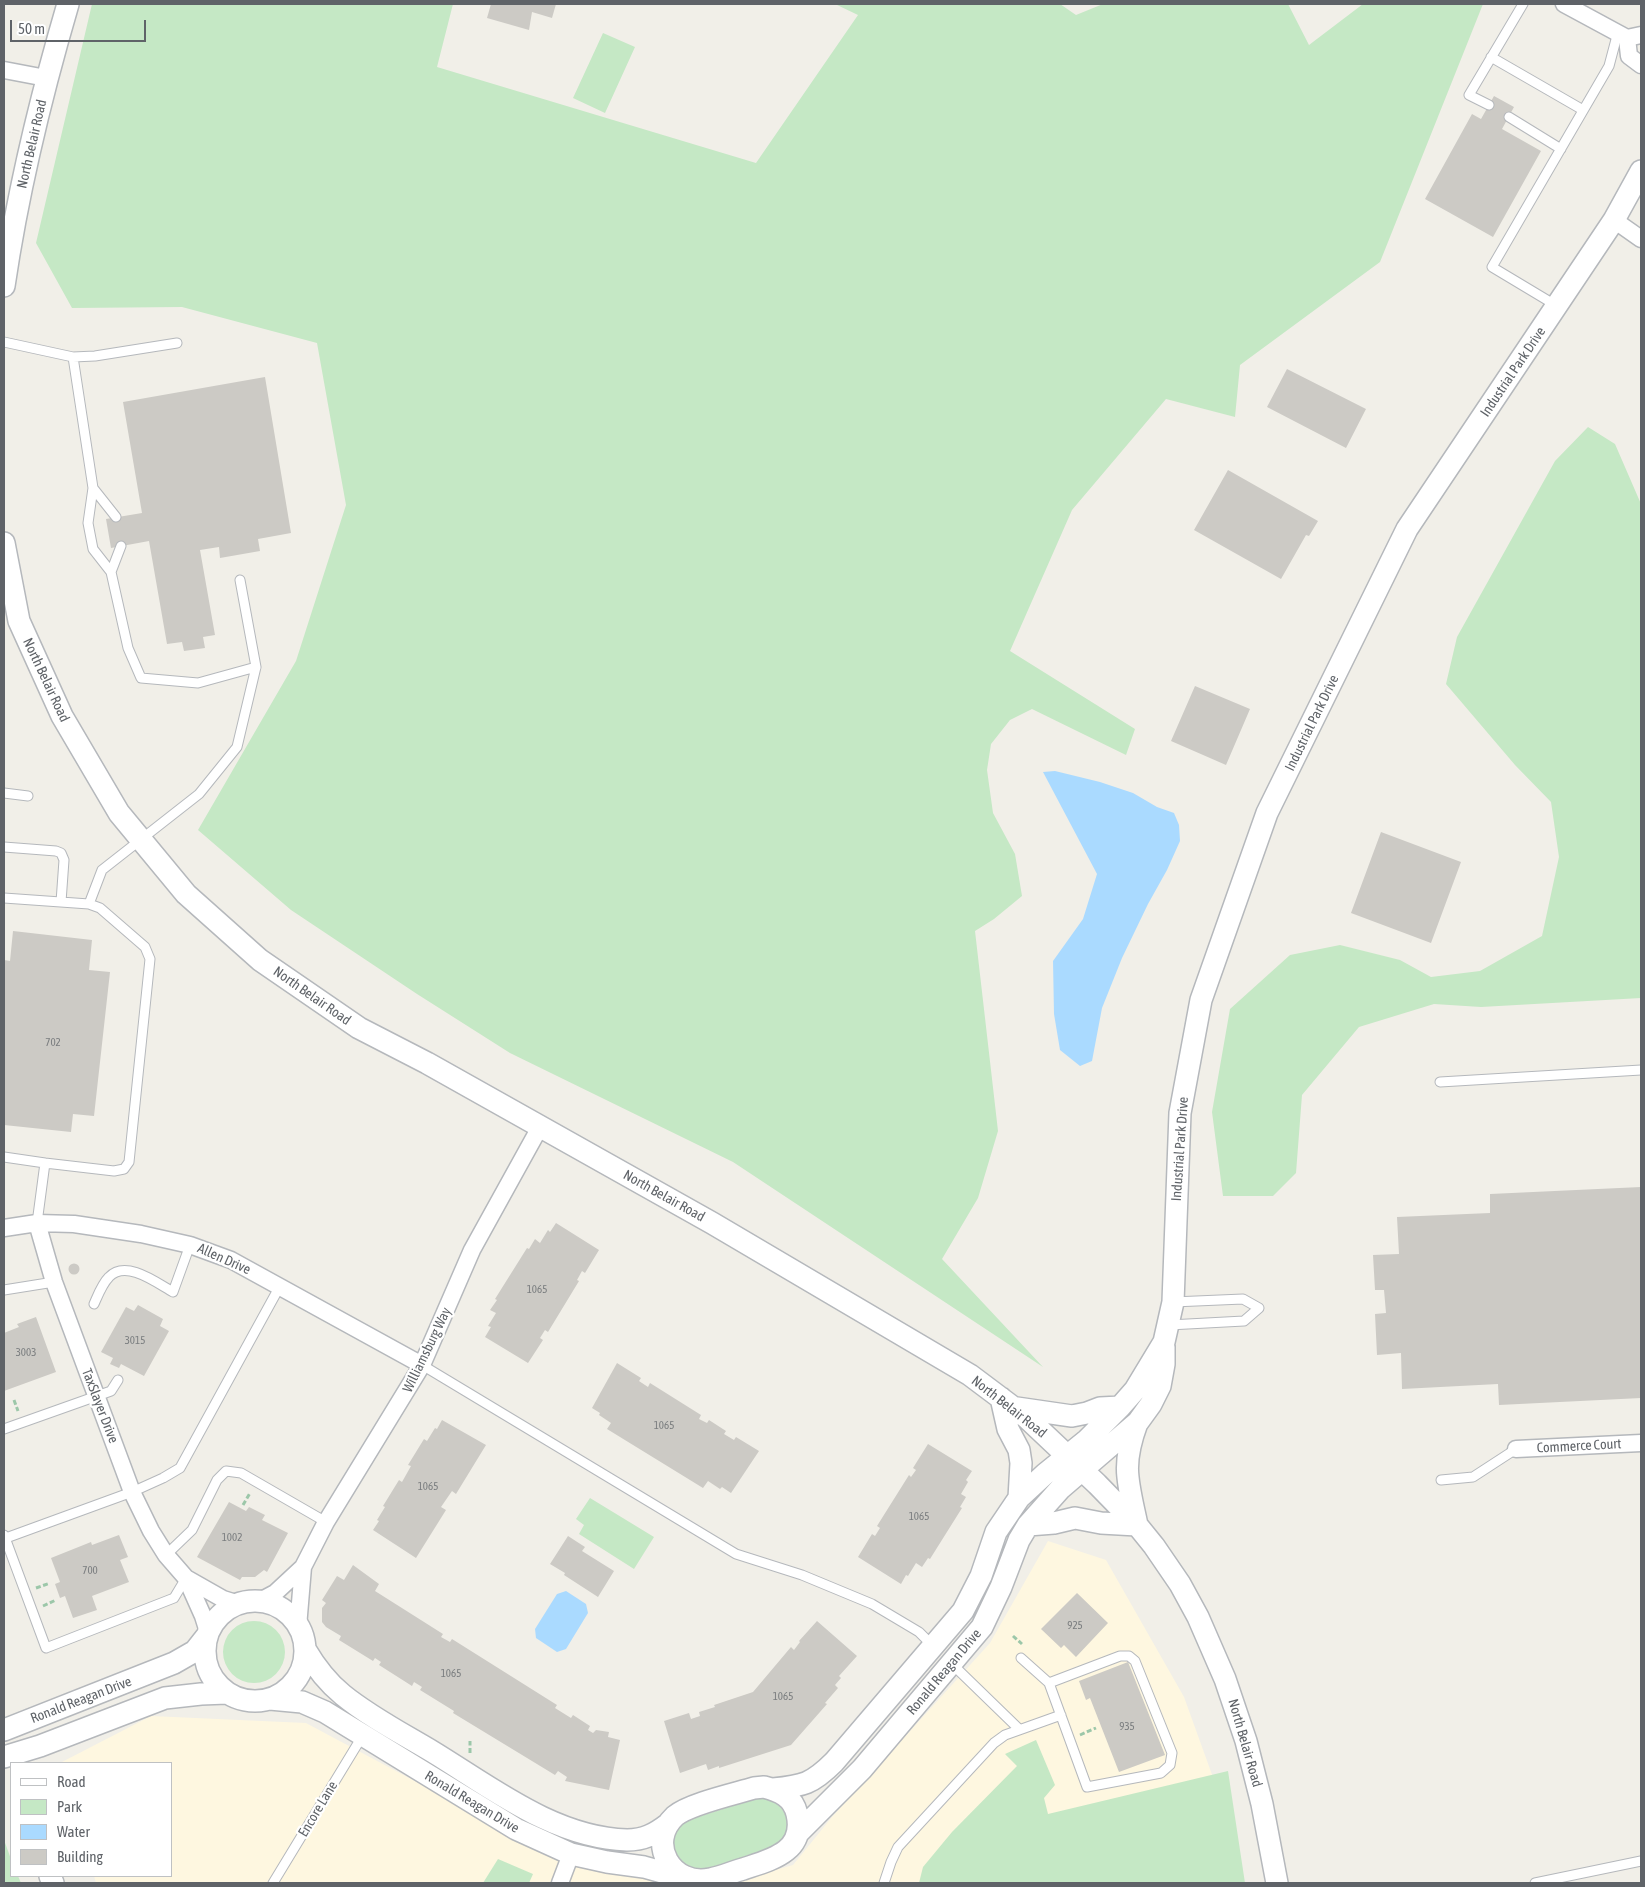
<!DOCTYPE html>
<style>
body{margin:0}
#map{position:relative;width:1645px;height:1887px;overflow:hidden;background:#f1efe8;font-family:"Asap Condensed",sans-serif}
canvas{display:block}
.frame{position:absolute;inset:0;border:5px solid #5f6368;pointer-events:none}
.legend{position:absolute;left:10px;top:1762px;width:162px;height:115px;box-sizing:border-box;background:#fff;border:1px solid #bfc1c3;margin:0;padding:6px 9px;list-style:none;font-size:15px;color:#5f6368}
.legend li{display:flex;align-items:center;gap:10px;height:25px}
.legend b{width:25px;border:1px solid #bfc1c3}
.scale{position:absolute;left:10px;top:20px;width:136px;height:22px;box-sizing:border-box;border:2px solid #5f6368;border-top:0;padding-left:6px;font-size:15px;line-height:18px;white-space:nowrap;color:#5f6368;-webkit-text-stroke:4px #fff;paint-order:stroke}
</style>
<div id="map">
<canvas width="1645" height="1887"></canvas>
<div class="frame"></div>
<ul class="legend">
<li><b style="height:6px;background:#fff"></b>Road</li>
<li><b style="height:14px;background:#c5e8c5"></b>Park</li>
<li><b style="height:14px;background:#aadaff"></b>Water</li>
<li><b style="height:14px;background:#cccac5"></b>Building</li>
</ul>
<div class="scale">50 m</div>
</div>
<script>
const context = document.querySelector('canvas').getContext('2d');
context.lineJoin = 'round';
function fill(path, color) { context.fillStyle = color; context.fill(path, 'evenodd'); }
function trace(path, color, width, dash) { context.strokeStyle = color; context.lineWidth = width; context.lineCap = dash ? 'butt' : 'round'; context.setLineDash(dash || []); context.stroke(path); }
function drawText(font, color, halo, rows, align = 'center') {
  context.font = font + ' "Asap Condensed",sans-serif'; context.lineWidth = 4.5; context.setLineDash([]); context.textBaseline = 'middle'; context.strokeStyle = halo; context.fillStyle = color; for (const [text, x, y, turn = 0] of rows) {
    context.save(); context.translate(x, y); context.rotate((+turn || 0) * Math.PI / 180); context.textAlign = isNaN(turn) ? turn : align; if (halo) context.strokeText(text, 0, 0); context.fillText(text, 0, 0); context.restore();
  }
}
fill(new Path2D(`
 M1048,1541L1106,1560L1184,1697L1219,1794L1235,1883H730L793,1865L832,1817L990,1643Z
 M151,1716L306,1723L557,1857L661,1883H96L94,1876H171V1763H60Z`), '#fef7e0');
fill(new Path2D(`
 M92,4H453L437,67L756,163L858,15L835,4H1060L1076,15L1103,4H1288L1309,45L1363,4H1483L1380,262L1240,365L1235,417L1166,399L1072,510L1010,651L1135,729L1126,755L1032,709L1010,720L991,744L987,770L993,813L1015,854L1022,896L994,919L975,931L998,1131L978,1198L942,1259L1043,1367L733,1162L510,1053L417,994L291,910L198,830L296,661L346,505L317,343L182,307L72,308L36,243Z
 M603,33L635,47L605,113L573,98Z
 M1588,427L1615,444L1641,504V998L1481,1007L1434,1004L1359,1027L1302,1095L1296,1173L1273,1196H1223L1212,1112L1230,1009L1290,955L1340,945L1400,960L1431,977L1480,971L1542,936L1559,857L1551,802L1515,765L1446,684L1457,637L1555,461Z
 M590,1498L654,1537L634,1569L579,1534L584,1525L576,1519Z
 M223 1652a31 31 0 1 1 62 0a31 31 0 1 1-62 0Z
 M1036,1740L1055,1785L1044,1798L1048,1814L1228,1771L1245,1883H919L923,1867L952,1832L1017,1766L1005,1754Z
 M756,1798C775,1798 787,1808 788,1827C788,1834 784,1843 779,1848C775,1851 717,1870 709,1871C702,1873 693,1870 686,1869L673,1851C673,1836 676,1828 689,1820Z
 M4,1840L11,1859V1876H18L21,1883H4Z
 M498,1859L533,1874L529,1883H483Z`), '#c5e8c5');
fill(new Path2D(`
 M1055,771L1100,782L1133,793L1157,807L1174,813L1179,825L1180,841L1167,870L1148,904L1122,958L1102,1008L1092,1061L1080,1066L1060,1050L1054,1014L1053,961L1083,919L1097,874L1043,772Z
 M566,1591L586,1604L588,1613L566,1649L557,1652L536,1638L535,1629L557,1594Z`), '#aadaff');
fill(new Path2D(`
 M491,4H556L552,18L532,12L529,30L487,18Z
 M1494,96L1514,107L1502,129L1541,151L1493,237L1425,199L1472,114L1481,119Z
 M1287,369L1366,409L1346,448L1267,407Z
 M265,377L291,533L258,539L260,551L220,558L219,547L200,550L215,635L203,637L205,648L184,651L182,642L167,644L149,541L111,548L106,519L142,513L123,402Z
 M1228,470L1318,521L1309,536L1306,535L1281,579L1194,530Z
 M1195,686L1250,709L1226,765L1171,741Z
 M1381,832L1461,862L1431,943L1351,913Z
 M13,931L92,940L89,970L110,972L94,1116L73,1114L71,1132L4,1125V960L10,961Z
 M1641,1187V1398L1499,1405L1498,1384L1402,1389L1401,1353L1377,1355L1375,1314L1386,1313L1384,1290H1375L1373,1255L1399,1254L1397,1217L1490,1213V1194Z
 M556,1223L599,1250L585,1273L582,1271L577,1280L579,1281L548,1332L545,1330L540,1338L543,1340L528,1363L485,1337L491,1327L488,1326L496,1313L490,1310L497,1300L495,1299L527,1248L529,1249L535,1239L540,1243L548,1230L550,1232Z
 M68.5 1269a5.5 5.5 0 1 1 11 0a5.5 5.5 0 1 1-11 0Z
 M138,1305L163,1319L160,1326L169,1331L144,1376L121,1364L119,1368L110,1364L113,1358L101,1352L126,1307L134,1311Z
 M36,1317L56,1372L4,1391V1333L19,1327L17,1324Z
 M617,1363L641,1378L639,1381L648,1387L650,1383L701,1415L699,1419L707,1423L709,1420L726,1431L724,1434L734,1440L736,1437L759,1451L731,1493L722,1487L720,1489L708,1481L703,1488L607,1429L611,1423L599,1415L600,1413L592,1408Z
 M442,1420L486,1445L456,1494L452,1491L441,1507L446,1510L416,1558L373,1530L379,1521L377,1520L385,1507L383,1506L399,1480L402,1482L411,1466L408,1465L424,1439L427,1441L435,1428L437,1429Z
 M928,1444L972,1471L966,1480L968,1482L961,1494L966,1497L960,1507L962,1508L930,1559L928,1558L922,1567L916,1563L908,1576L906,1575L901,1584L858,1557L872,1534L875,1536L880,1528L877,1526L909,1475L911,1477L916,1470L913,1468Z
 M229,1502L246,1511L249,1507L265,1515L262,1520L288,1533L267,1572L264,1570L255,1577H242L240,1580L197,1557Z
 M119,1535L128,1557L120,1560L129,1582L92,1596L97,1610L73,1618L65,1596L60,1598L55,1584L60,1582L51,1558L91,1542L92,1545Z
 M568,1536L585,1547L582,1551L614,1571L598,1597L564,1575L565,1573L550,1564Z
 M353,1565L379,1584L375,1591L443,1634L441,1637L450,1642L452,1639L557,1705L555,1708L571,1718L573,1715L590,1726L588,1730L593,1733L596,1730L609,1732L608,1737L620,1740L609,1790L565,1781L567,1777L558,1771L555,1775L453,1713L454,1711L420,1690L422,1687L414,1682L412,1686L379,1665L381,1662L375,1658L373,1661L339,1640L341,1636L326,1627L322,1622V1608L326,1603L322,1600L337,1576L344,1580Z
 M1077,1593L1108,1623L1076,1657L1064,1645L1061,1648L1041,1629Z
 M817,1621L857,1656L839,1676L841,1678L835,1685L838,1688L825,1703L827,1704L791,1745L719,1768V1766L708,1770L706,1764L680,1773L664,1721L689,1713L691,1719L700,1716L699,1712L715,1707L714,1705L753,1692L791,1647L794,1650L800,1642L799,1641Z
 M1128,1662L1165,1755L1119,1772L1090,1698L1086,1700L1079,1681Z`), '#cccac5');
const service = new Path2D(`
 M1491,57L1583,110
 M1489,105L1469,95L1523,4
 M1509,117L1561,149
 M1557,306L1492,267L1609,66L1618,32
 M4,342L73,357L95,356L177,343
 M73,357L93,488L88,523L93,549L111,572L128,648L141,678L198,683L256,667L240,580
 M93,488L116,517
 M111,572L121,546
 M4,793L28,796
 M4,847L56,851L61,853L64,860L61,902
 M4,898L89,904
 M1440,1082L1641,1070
 M4,1157L45,1163
 M37,1223L45,1163L114,1171L124,1169L129,1162L150,959L145,947L100,908L89,904L102,870L199,794L237,747L256,667
 M4,1290L54,1282
 M94,1304C98,1295 102,1284 109,1277C126,1259 157,1283 173,1292L190,1245
 M1169,1325L1244,1321L1259,1308L1243,1299L1173,1302
 M422,1365L736,1554L802,1575L872,1604L919,1632L933,1646
 M4,1429L111,1391L118,1380
 M1441,1480L1473,1477L1516,1449
 M4,1535L46,1648L174,1598L186,1578
 M6,1538L132,1492L163,1478L180,1468L280,1286
 M166,1555L192,1530L217,1480L226,1471L241,1473L326,1522
 M1021,1658L1049,1683L1087,1787L1161,1773L1170,1765L1172,1753L1135,1661L1129,1656H1120L1049,1683
 M952,1664L1019,1729
 M273,1883L363,1735
 M884,1883L891,1862L898,1847L994,1743L1005,1735L1061,1715
 M1535,1883L1641,1861`);
const minor = new Path2D(`
 M1564,4L1627,38L1641,35
 M1627,38L1629,56L1641,65
 M4,70L46,78
 M1614,220L1641,239
 M37,1223L54,1282L132,1492L151,1531L166,1555L186,1578L203,1616L208,1632
 M4,1228L37,1223L74,1224L141,1234L190,1245L231,1260L422,1365
 M1516,1449L1641,1443
 M186,1578L223,1599L239,1604
 M258,1602L275,1593L303,1567L326,1522L422,1365L472,1250L540,1127
 M298,1627L303,1567
 M560,1883L571,1854`);
const tertiary = new Path2D(`
 M4,286C18,190 41,96 68,4
 M4,543L19,621L62,716L119,813L186,894L260,960L359,1028L427,1063L712,1223L970,1375L1026,1417L1097,1484L1137,1525L1154,1546L1180,1584L1198,1617L1225,1679L1246,1741L1262,1804L1277,1883
 M1001,1398L1008,1429L1019,1450L1021,1463L1019,1498
 M1017,1408L1072,1416L1087,1413L1100,1408L1120,1407
 M1028,1525L1054,1523L1075,1518L1101,1523L1137,1525C1128,1482 1121,1466 1137,1423
 M205 1651a50 50 0 1 1 100 0a50 50 0 1 1-100 0Z
 M305,1649C315,1666 328,1683 343,1695C370,1717 403,1734 433,1752C492,1788 555,1838 627,1840C644,1840 655,1834 668,1824
 M270,1699L302,1702L325,1712L516,1829L571,1854L607,1862L644,1867L687,1879
 M4,1730L174,1663L195,1651L206,1637
 M4,1757L40,1746L165,1698L201,1694L227,1693
 M764,1787C780,1791 793,1797 797,1814C806,1852 770,1860 743,1869C732,1872 721,1877 710,1879C672,1887 646,1843 675,1816C689,1804 734,1794 754,1788Z
 M773,1789C803,1786 812,1784 834,1762L963,1611L981,1576L996,1532L1019,1498L1045,1474L1087,1440L1120,1407L1135,1390L1164,1342L1173,1302L1180,1113L1201,1000L1267,813L1407,529L1614,220L1641,171
 M798,1833L862,1769L982,1627L1001,1587L1019,1540L1028,1525L1060,1489L1138,1422L1151,1404L1160,1386L1164,1364V1347
 M50,1876L53,1883`);
trace(service, '#b5b8bc', 11);
trace(minor, '#b5b8bc', 19);
trace(tertiary, '#b5b8bc', 24);
trace(new Path2D(`
 M14,1400L18,1411
 M243,1505L250,1493
 M36,1588L50,1583
 M43,1606L56,1600
 M1013,1636L1022,1644
 M1080,1735L1096,1728
 M470,1753V1741`), '#9cc7a9', 3, [5, 2.5]);
trace(service, '#fff', 9);
trace(minor, '#fff', 16);
trace(tertiary, '#fff', 21);
drawText('11px', '#7a7d7f', null, [
 ["702",53,1043],
 ["1065",537,1290],
 ["3015",135,1341],
 ["3003",26,1353],
 ["1065",664,1426],
 ["1065",428,1487],
 ["1065",919,1517],
 ["1002",232,1538],
 ["700",90,1571],
 ["925",1075,1626],
 ["1065",451,1674],
 ["1065",783,1697],
 ["935",1127,1727]
]);
drawText('14px', '#5f6368', '#fff', [
 ["North Belair Road",32,144,-77],
 ["Industrial Park Drive",1513,372,-56],
 ["North Belair Road",46,680,65],
 ["Industrial Park Drive",1312,723,-64],
 ["North Belair Road",312,996,35],
 ["Industrial Park Drive",1180,1149,-86],
 ["North Belair Road",664,1196,29],
 ["Allen Drive",224,1259,24],
 ["Williamsburg Way",427,1350,-64],
 ["TaxSlayer Drive",100,1406,69],
 ["North Belair Road",1009,1407,38],
 ["Commerce Court",1579,1446,-3],
 ["Ronald Reagan Drive",944,1672,-50],
 ["Ronald Reagan Drive",81,1700,-21],
 ["North Belair Road",1245,1743,74],
 ["Ronald Reagan Drive",472,1802,31],
 ["Encore Lane",318,1809,-59]
]);
</script>
